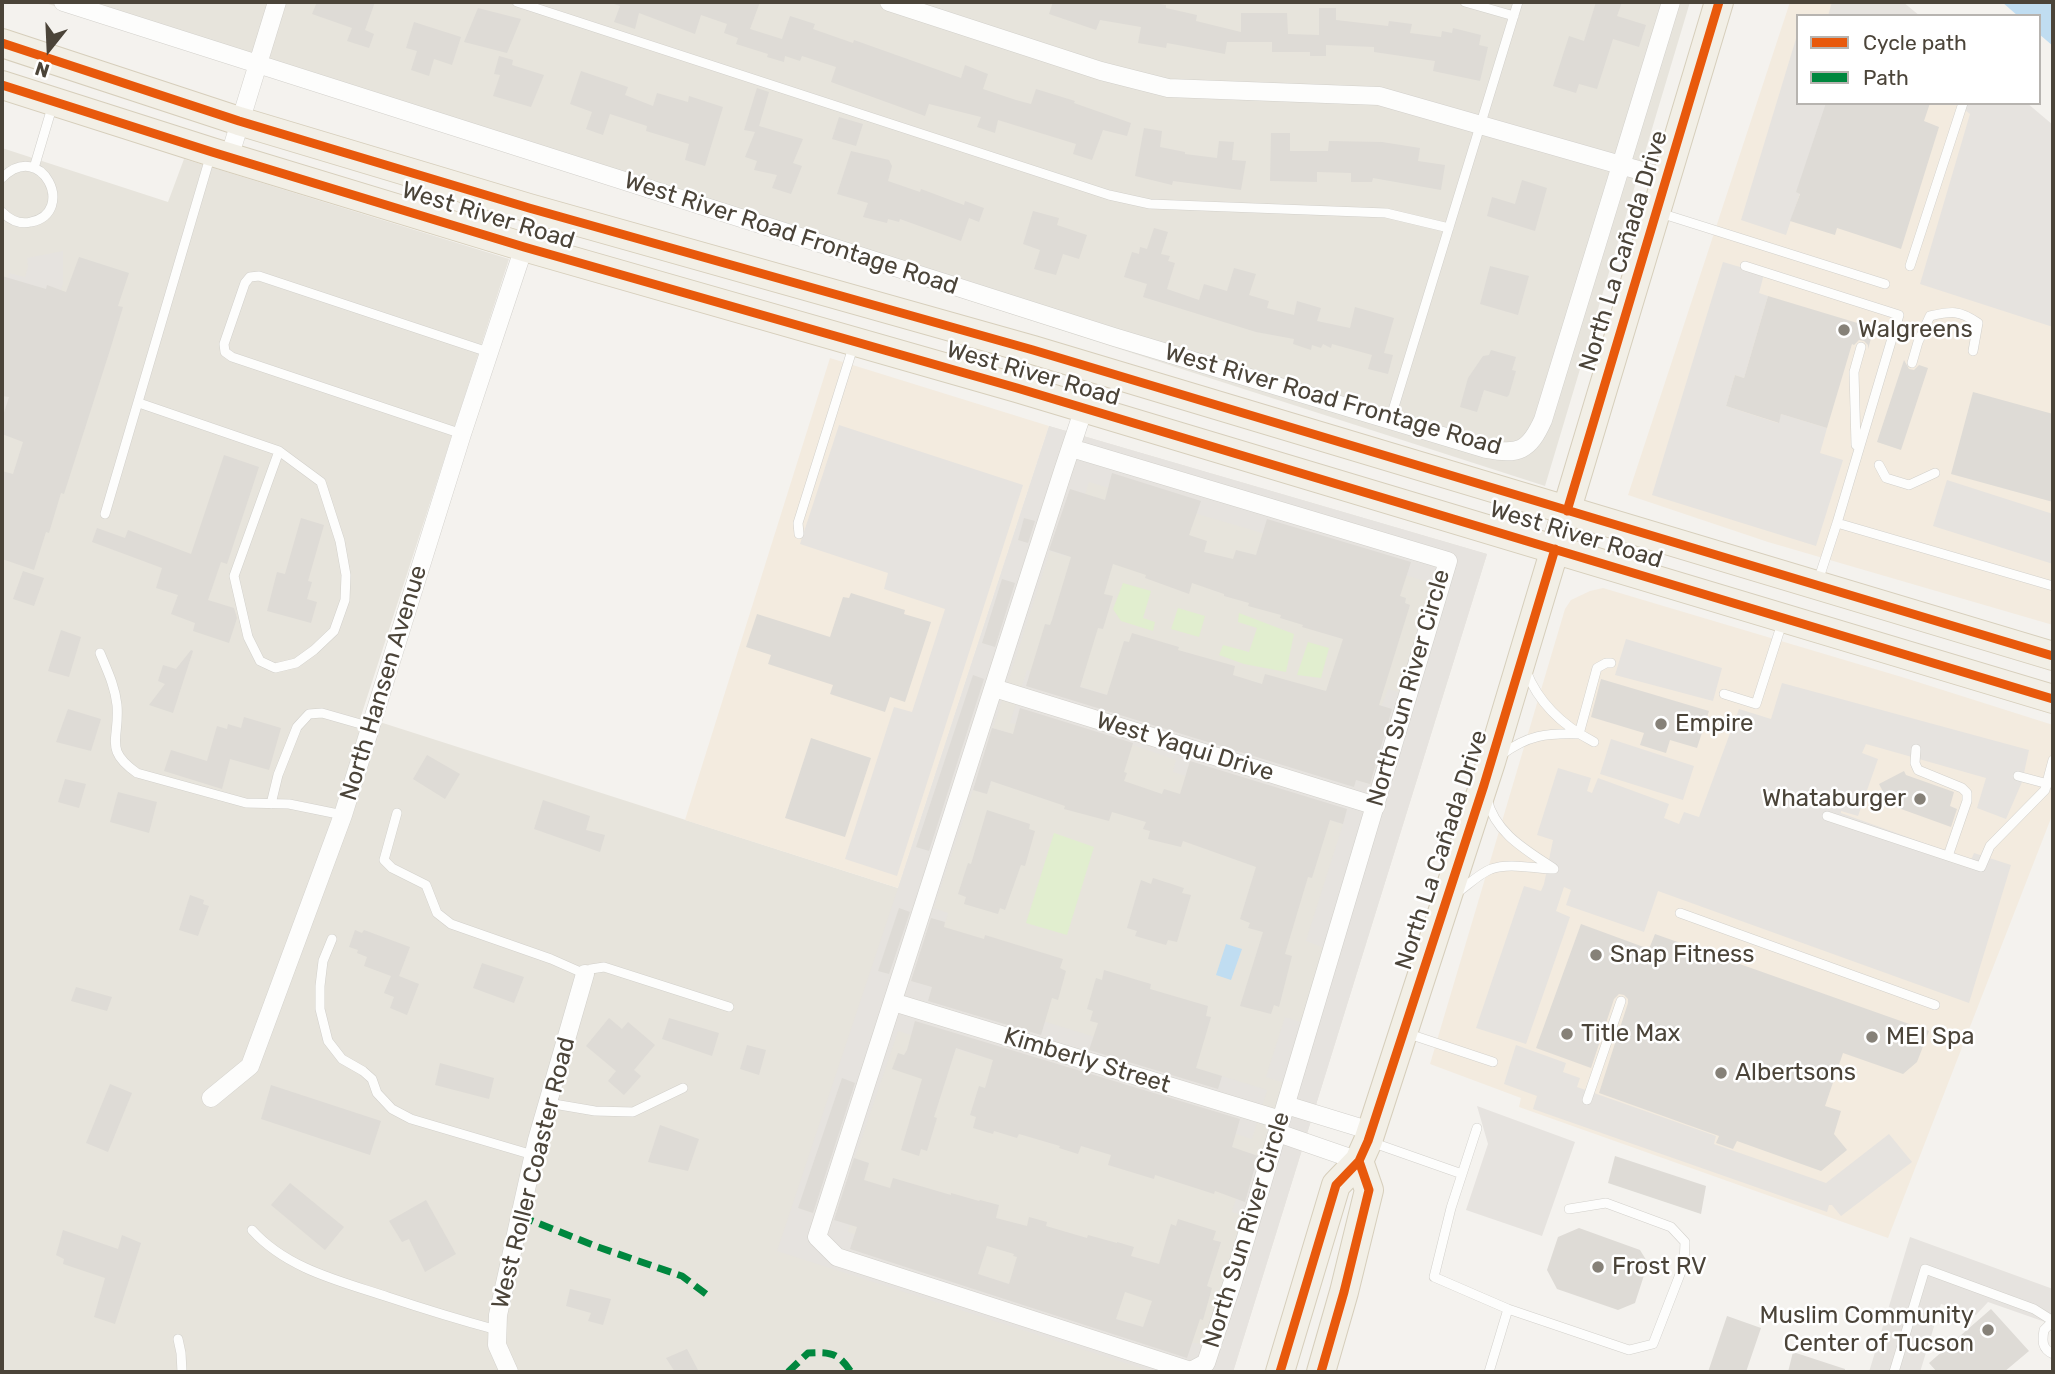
<!DOCTYPE html>
<meta charset="utf-8">
<style>
body{margin:0}
#map{position:relative;width:2055px;height:1374px;overflow:hidden;background:#f4f2ee;font-family:Rubik,sans-serif}
canvas{display:block}
.frame{position:absolute;inset:0;border:4px solid #4b4439;pointer-events:none}
.legend{position:absolute;left:1796px;top:14px;width:245px;height:91px;box-sizing:border-box;background:#fff;border:2px solid #b7b4b0;margin:0;padding:9px 12px;list-style:none;font-size:21px;color:#4b4439}
.legend li{display:flex;align-items:center;gap:14px;height:35px}
.legend b{width:35px;border:2px solid #b7b4b0}
.north{position:absolute;left:14px;top:14px;width:70px;height:70px;-webkit-text-stroke:5px #fff;paint-order:stroke;rotate:198deg;font-size:19px;font-weight:700;line-height:28px;text-align:center;color:#4b4439}
.north::after{content:'';display:block;margin:auto;width:24px;height:32px;background:#4b4439;clip-path:polygon(50% 0,100% 100%,50% 72%,0 100%)}
</style>
<div id="map">
<canvas width="2055" height="1374"></canvas>
<div class="frame"></div>
<ul class="legend">
<li><b style="height:9px;background:#e8590c"></b>Cycle path</li>
<li><b style="height:9px;background:#00873e"></b>Path</li>
</ul>
<div class="north">N</div>
</div>
<script>
const context = document.querySelector('canvas').getContext('2d');
context.lineJoin = 'round';
function fill(path, color) { context.fillStyle = color; context.fill(path, 'evenodd'); }
function trace(path, color, width, dash) { context.strokeStyle = color; context.lineWidth = width; context.lineCap = dash ? 'butt' : 'round'; context.setLineDash(dash || []); context.stroke(path); }
function drawText(font, color, halo, rows, align = 'center') {
  context.font = font + ' Rubik,sans-serif'; context.lineWidth = 5; context.setLineDash([]); context.textBaseline = 'middle'; context.strokeStyle = halo; context.fillStyle = color; for (const [text, x, y, turn = 0] of rows) {
    context.save(); context.translate(x, y); context.rotate((+turn || 0) * Math.PI / 180); context.textAlign = isNaN(turn) ? turn : align; if (halo) context.strokeText(text, 0, 0); context.fillText(text, 0, 0); context.restore();
  }
}
fill(new Path2D(`
 M42,2H1690L1545,486Z
 M2,148L168,202L184,159L509,259L361,716L898,888L1049,426L1487,554L1233,1372H2Z`), '#e7e4dc');
fill(new Path2D(`
 M1790,2H1891L1908,16H1798V103H2015L2053,135V625L1768,542L1628,495Z
 M830,358L1049,426L898,888L685,820Z
 M1603,588L1905,678L2053,725V813L1888,1238L1519,1107L1521,1098L1430,1064L1565,609L1571,600L1590,591Z`), '#f3ebdf');
fill(new Path2D(`
 M1123,583L1151,591L1143,618L1155,622L1153,631L1121,621L1113,609Z
 M1178,608L1205,616L1199,637L1171,629Z
 M1239,613L1294,634L1286,672L1244,664L1219,655L1223,645L1249,652L1257,628L1238,622Z
 M1308,642L1329,648L1321,678L1297,675Z
 M1054,833L1094,847L1067,935L1026,923Z`), '#e1eecf');
fill(new Path2D(`
 M1832,2H1903L1920,16H1828Z
 M1798,32V103H1830L1786,235L1741,220Z
 M1957,103H2027L2053,125V327L1920,284L1970,114Z
 M63,251V283L24,408L7,403L2,419V296L9,273L25,277L28,267L27,258Z
 M1723,262L1764,274L1759,293L1768,296L1744,378L1735,375L1726,406L1778,423L1781,414L1827,428L1820,453L1843,460L1816,546L1652,495Z
 M839,425L1023,485L897,876L845,859L894,707L912,712L945,609L884,589L888,573L800,544Z
 M1049,426L1487,554L1233,1372H1153L777,1251L898,888ZM1089,482L1432,583L1399,692L1388,689L1382,705L1367,756L1378,760L1370,784L1357,780L1359,772L1027,670L1010,723L1133,745L1176,760L1173,772L1343,824L1306,941L1324,948L1301,1022L1285,1017L1266,1077L1285,1083L1262,1157L1250,1153L1232,1212L1248,1217L1208,1344L1192,1343L848,1232L869,1163L855,1158L898,1031L1252,1139L1267,1090L926,985L948,913L934,908L973,790L987,794L1007,732L993,728L1050,551L1065,556Z
 M1947,480L2053,514V564L1933,526Z
 M1626,639L1722,668L1713,701L1615,675Z
 M1782,683L2029,750L2022,782L2006,819L1977,808L1986,778L1866,744L1862,753L1878,759L1858,816L1841,811V813L1971,860L1974,853L2011,865L1969,1003L1658,891L1644,932L1566,905L1571,890L1564,887L1556,911L1570,917L1526,1044L1476,1028L1524,886L1541,891L1544,884L1553,840L1537,835L1558,768L1591,778L1587,791L1592,793L1598,778L1669,804L1664,818L1679,824L1684,812L1699,817L1739,709L1771,719Z
 M1611,739L1694,766L1683,800L1600,774Z
 M1516,1045L1566,1063L1563,1072L1580,1078L1577,1087L1716,1136L1714,1144L1826,1183L1889,1134L1912,1162L1841,1216L1832,1205H1829L1827,1212L1533,1109L1537,1096L1504,1084Z
 M1477,1106L1575,1142L1542,1236L1466,1210L1488,1144Z
 M1910,1237L2053,1289V1310L2048,1323L1988,1302L1976,1315L1941,1304L1920,1372H1869Z`), '#e6e3df');
fill(new Path2D(`
 M2002,2H2053V46L2039,34V16H2018Z
 M1226,944L1242,949L1231,980L1216,975Z`), '#c0ddf1');
fill(new Path2D(`
 M317,2H375L365,30L374,34L369,48L347,41L352,28L312,14Z
 M615,2H760L750,29L782,39L790,16L815,24L813,29L853,43L854,40L961,78L965,65L988,74L983,89L1016,100L1031,104L1036,89L1075,101L1074,103L1131,123L1127,136L1103,130L1092,160L1073,154L1076,144L998,120L995,133L977,127L981,117L929,104L925,116L831,82L836,67L802,56L800,61L785,56L784,62L767,57L768,54L736,44L738,38L724,33L727,24L701,15L695,34L639,13L635,29L614,22L620,6L614,4Z
 M1053,2H1148L1166,5V8L1197,15L1196,21L1241,32V13H1287L1288,34L1319,35V8H1336V20L1388,26L1389,21L1412,24L1410,33L1441,37L1442,31L1452,33L1453,28L1481,35L1479,45L1488,47L1480,81L1433,71L1435,61L1374,52V47L1326,45V56H1310V52H1272V42H1227L1225,54L1167,43L1166,48L1138,43L1141,27L1100,20L1096,30L1049,14Z
 M1596,2H1622L1617,16L1646,25L1639,47L1613,39L1597,89L1579,84L1576,93L1553,86L1569,36L1584,41Z
 M478,8L521,19L507,53L464,42Z
 M414,22L461,37L452,65L434,59L429,76L411,70L417,51L406,48Z
 M499,56L513,60L512,65L544,75L531,107L493,96L500,75L494,74Z
 M581,71L628,87L625,95L653,106L657,93L688,102L689,96L723,107L705,166L685,160L689,144L646,131L647,126L610,114L603,135L586,129L592,112L570,104Z
 M757,88L769,92L759,126L803,139L793,163L802,166L791,194L772,188L777,175L754,170L757,161L745,157L755,132L744,130Z
 M1826,103H1930L1924,121L1939,127L1901,249L1837,228L1835,235L1790,221L1800,194L1796,192Z
 M839,117L863,124L856,146L832,139Z
 M1144,128L1162,131L1160,147L1185,152V154L1217,158L1219,141L1234,142L1232,160L1246,161L1241,190L1173,181L1172,185L1135,176Z
 M1271,133H1290V151H1328L1329,141L1382,142L1420,148L1418,161L1445,165L1441,190L1373,178L1372,182H1351V173L1317,172V182L1270,181Z
 M851,151L889,160L892,166L888,181L920,192L921,189L964,205L965,201L984,208L979,222L969,218L961,241L900,219L899,222L888,219L887,223L863,217L868,203L837,194Z
 M1522,180L1547,188L1535,231L1487,216L1492,197L1515,204Z
 M1033,211L1059,218L1057,225L1087,235L1079,259L1063,254L1056,275L1034,269L1040,250L1023,244Z
 M1154,228L1168,232L1161,254L1170,256L1168,261L1175,263L1167,289L1199,300L1204,284L1227,291L1234,268L1256,274L1249,295L1269,301L1267,308L1294,315L1297,301L1321,308L1317,321L1350,328L1355,307L1394,318L1384,353L1393,355L1388,374L1368,369L1372,355L1332,344L1331,348L1323,344L1321,348L1312,345L1311,350L1293,344L1294,339L1256,332L1143,297L1147,284L1124,277L1132,252L1139,254L1140,247L1147,249Z
 M79,257L129,273L118,306L123,307L110,350L64,494L61,493L49,533L46,532L34,570L2,559V471L13,474L23,442L2,434V419L9,397L2,396V276L46,289L47,285L66,292Z
 M1490,266L1529,276L1518,315L1480,304Z
 M1768,296L1874,328L1868,349V345L1864,341L1859,340L1854,345L1852,344L1827,428L1781,414L1779,423L1726,406L1735,375L1744,378Z
 M1491,350L1516,357L1512,370L1516,371L1509,395L1507,397L1484,390L1477,412L1460,407L1468,378L1483,356L1489,355Z
 M1904,360L1909,369L1914,370L1919,365L1928,368L1901,450L1877,442Z
 M1973,392L2053,414V502L1951,474Z
 M224,455L259,467L227,564L221,562L208,600L234,608L237,618L229,643L193,631L195,623L171,614L178,595L156,588L162,568L92,542L97,528L125,538L128,530L191,554Z
 M1112,473L1201,501L1189,535L1207,541L1204,552L1233,559L1236,550L1256,555L1267,519L1411,562L1400,596L1406,598L1405,603L1410,605L1379,705L1392,709L1370,784L1356,780L1354,787L1026,686L1045,624L1050,625L1052,620L1071,557L1049,550L1070,489L1105,500ZM1113,564L1146,575L1145,578L1189,594L1192,583L1224,594V596L1249,603L1248,606L1281,615L1280,618L1303,625L1302,627L1343,639L1326,691L1265,674L1262,684L1233,675L1235,666L1178,650L1179,647L1132,633L1129,642L1124,641L1107,695L1080,687L1098,628L1103,629L1113,596L1104,594Z
 M301,518L324,525L308,581L312,582L307,599L317,602L311,623L267,611L277,572L285,574Z
 M1024,518L1035,521L1028,543L1018,540Z
 M23,571L44,578L34,606L13,599Z
 M1002,579L1015,583L995,647L982,643Z
 M851,593L905,610L904,614L931,622L905,702L890,697L885,712L830,694L833,685L768,664L771,655L746,647L757,614L830,637L843,597L849,598Z
 M61,630L81,637L69,677L48,671Z
 M191,650L193,651L173,713L149,705L165,684L158,681L163,665L176,669Z
 M973,675L984,679L929,851L916,847Z
 M1601,679L1709,711L1697,748L1670,740L1666,753L1640,745L1644,733L1591,717Z
 M1020,708L1133,743L1124,772L1127,773L1124,781L1162,794L1164,789L1180,794L1190,761L1347,809L1343,824L1330,820L1312,878L1308,877L1285,954L1292,956L1279,1007L1274,1005L1271,1014L1240,1006L1263,932L1248,928L1250,923L1240,919L1256,867L1183,841L1181,847L1148,839L1150,831L1143,829L1146,822L1112,812L1109,821L1064,809L1065,806L991,781L987,794L973,790L992,728L1013,734Z
 M68,709L101,719L91,751L56,742Z
 M244,717L281,728L269,770L230,759L222,789L164,771L171,750L207,761L217,726L227,729L228,724L241,728Z
 M811,738L871,758L845,837L785,818Z
 M427,755L460,774L445,799L413,779Z
 M1904,771L1906,775L1954,792L1950,806L1957,809L1951,827L1890,805L1879,784Z
 M65,779L86,784L79,808L58,802Z
 M118,792L157,802L149,833L110,822Z
 M543,800L590,816L586,830L605,835L600,852L534,829Z
 M987,810L1030,824L1029,829L1035,831L1025,866L1021,865L1005,910L1000,908L998,914L964,904L966,897L958,894L968,863L971,864Z
 M1153,878L1184,888L1182,893L1191,895L1177,942L1168,940L1166,945L1135,936L1137,931L1127,928L1141,880L1151,884Z
 M190,895L204,900L203,904L209,906L198,936L179,930Z
 M899,908L910,912L889,974L878,971Z
 M931,918L945,922L944,927L984,939L985,935L1063,959L1060,968L1066,971L1058,1000L1052,998L1041,1035L928,1001L932,987L911,981Z
 M1581,924L1649,949L1655,934L1929,1031L1917,1062L1903,1074L1843,1053L1825,1106L1841,1111L1834,1134L1847,1150L1821,1171L1737,1141L1733,1149L1716,1143L1719,1136L1599,1093L1628,1003V999L1624,995L1619,994L1614,999L1591,1068L1536,1048Z
 M355,930L362,933L364,930L410,947L399,976L419,984L407,1015L390,1008L394,997L384,993L391,976L364,966L367,957L357,953L358,950L349,947Z
 M482,963L524,977L514,1003L473,988Z
 M1104,970L1151,984L1150,989L1208,1006L1206,1016L1211,1017L1196,1068L1222,1076L1218,1089L1089,1050L1098,1023L1090,1021L1093,1011L1087,1009L1096,978L1102,980Z
 M76,987L112,997L107,1011L71,1001Z
 M609,1018L622,1029L628,1022L655,1045L634,1070L641,1076L624,1095L608,1081L616,1071L586,1046Z
 M669,1018L719,1033L712,1056L662,1039Z
 M915,1021L1240,1119L1232,1147L1258,1156L1245,1202L1215,1191L1214,1194L1155,1175L1154,1179L1108,1165L1111,1155L1081,1146L1078,1154L1059,1148L1060,1146L1019,1134L1017,1138L994,1131L993,1134L973,1128L976,1117L970,1115L979,1086L985,1088L993,1060L956,1048L934,1117L937,1118L927,1151L921,1149L919,1156L901,1150L922,1079L892,1069L898,1053L904,1055L907,1050Z
 M747,1045L766,1050L759,1075L740,1069Z
 M440,1063L494,1078L489,1099L435,1085Z
 M842,1078L855,1083L813,1213L798,1208Z
 M110,1084L132,1093L108,1152L86,1143Z
 M271,1085L381,1121L370,1155L261,1119Z
 M660,1125L699,1139L688,1171L648,1162Z
 M1615,1156L1706,1186L1701,1214L1608,1183Z
 M854,1158L869,1163L864,1180L890,1188L893,1178L951,1195V1193L979,1201L980,1200L999,1205L996,1218L1027,1226L1029,1217L1047,1222L1046,1226L1087,1238L1088,1235L1117,1243V1242L1134,1247L1131,1256L1159,1264L1171,1224L1176,1226L1178,1219L1216,1231L1213,1240L1221,1242L1207,1286L1212,1288L1203,1320L1200,1319L1187,1358L850,1249L857,1227L834,1220ZM987,1246L1014,1254L1013,1256L1017,1257L1009,1284L978,1274ZM1125,1292L1152,1301L1143,1327L1116,1319Z
 M290,1183L344,1227L325,1250L271,1205Z
 M426,1200L456,1254L425,1272L409,1239L402,1242L389,1221Z
 M1579,1228L1640,1250L1648,1263L1635,1303L1618,1310L1557,1289L1547,1270L1558,1237Z
 M63,1230L118,1249L122,1235L141,1243L115,1324L94,1317L105,1278L63,1264L64,1259L56,1255Z
 M570,1289L611,1299L603,1325L588,1321L591,1313L566,1306Z
 M1991,1309L2029,1351L2004,1372H1937L1929,1363Z
 M1727,1316L1761,1328L1746,1372H1708Z
 M687,1349L699,1372H675L666,1358Z
 M1793,1352L1845,1369V1372H1788Z`), '#dedbd6');
const service = new Path2D(`
 M517,2L1109,195L1150,204L1386,213L1449,228
 M1465,2L1514,16
 M34,168L53,104
 M2,178C42,138 77,213 31,222C19,225 10,220 2,212
 M1660,213L1885,284
 M1745,266L1899,315L1837,523L1818,581
 M1910,266L1963,103
 M1912,363L1918,342L1930,316C1952,311 1959,310 1978,323L1973,351
 M139,403L279,451L321,482L340,541L346,575L345,600L334,631L314,650L296,663L275,668L260,661L248,637L234,576L279,451
 M1390,420L1518,2
 M462,434L232,357L225,352L224,344L245,283L250,277L259,276L488,352
 M1856,445L1854,372L1861,347
 M1879,465L1886,478L1909,485L1935,473
 M105,514L211,154
 M1837,523L2053,586
 M799,534L798,523L854,344
 M100,653C107,670 115,686 117,705C120,740 103,749 137,773L246,803L289,804L343,815
 M1526,671C1539,704 1563,726 1594,742
 M1724,694L1756,704L1783,620
 M1579,734L1597,668L1606,663H1611
 M1916,749L1915,763L1918,770L1962,788L1967,793V801L1948,856
 M1501,755C1528,735 1546,733 1579,734
 M2018,776L2048,784
 M1487,799C1495,833 1526,850 1553,868
 M271,804L278,775L297,727L309,714L322,713L371,727
 M397,813L384,860L392,868L426,885L437,913L451,924L551,959L585,974L591,969L604,967L729,1007
 M1827,816L1981,867L1990,846L2045,790L2053,760
 M1458,892C1469,884 1479,874 1491,869C1510,862 1535,869 1554,869
 M1680,913L1935,1005
 M332,939L323,961L320,986V1009L328,1041L342,1059L363,1071L372,1079L377,1093L392,1109L411,1119L533,1155
 M1406,1033L1493,1062
 M1587,1100L1621,1001
 M548,1103L595,1111L633,1112L683,1088
 M1477,1128L1451,1208L1434,1277L1508,1309L1629,1350L1653,1344L1684,1264L1685,1242L1671,1227L1606,1203L1569,1209
 M1371,1142L1462,1174
 M252,1230C287,1269 340,1281 388,1297C424,1309 460,1320 497,1330
 M2053,1321L2044,1330C2042,1341 2042,1349 2053,1354
 M178,1339L181,1353L182,1372
 M1489,1372L1508,1309
 M1894,1372L1925,1269L2034,1309L2053,1321`);
const minor = new Path2D(`
 M63,2L1114,337L1486,449C1519,455 1529,451 1543,420L1671,2
 M889,2L1101,71L1168,88L1379,96L1666,178
 M229,158L277,2
 M1071,448L1448,561L1233,1281L1206,1363L1191,1371L837,1257L817,1237L1063,471L1084,408
 M994,688L1376,806
 M893,1002L1281,1120
 M211,1098L250,1066L343,815L462,434L524,247
 M1286,1105L1371,1131
 M1278,1133L1359,1161
 M509,1372L497,1345L498,1315L537,1140L585,974`);
const primary = new Path2D(`
 M2,43L239,121L529,208L1033,350L2053,656
 M2,85L212,152L524,247L1017,388L2053,699
 M1280,1372L1336,1185L1359,1161L1368,1141L1491,762L1719,2
 M1321,1372L1344,1292L1369,1190L1359,1161`);
trace(service, '#d2d0cb', 10);
trace(minor, '#d2d0cb', 19);
trace(primary, '#d6cebb', 30);
trace(service, '#fdfdfc', 9);
trace(minor, '#fdfdfc', 18);
trace(primary, '#f2efe6', 28);
trace(new Path2D(`
 M520,1216L598,1247L682,1276L706,1294
 M788,1372L808,1353C830,1352 838,1352 851,1372`), '#00873e', 7, [14, 7]);
trace(new Path2D(`
 M2,43L239,121L529,208L1033,350L2053,656
 M2,85L212,152L524,247L1017,388L2053,699
 M1567,511L1719,2
 M1280,1372L1336,1185L1359,1161L1368,1141L1484,785L1555,549
 M1321,1372L1344,1292L1369,1190L1359,1161`), '#e8590c', 9);
for (const [x, y, r, color] of [
 [1844,330,7,"#868178"],
 [1661,724,7,"#868178"],
 [1920,799,7,"#868178"],
 [1596,955,7,"#868178"],
 [1567,1034,7,"#868178"],
 [1872,1037,7,"#868178"],
 [1721,1073,7,"#868178"],
 [1598,1267,7,"#868178"],
 [1988,1330,7,"#868178"]
]) { const dot = new Path2D(); dot.arc(x, y, r, 0, 2 * Math.PI); context.fillStyle = color; context.fill(dot); trace(dot, '#fff', 2.5); }
drawText('24px', '#4b4439', '#fff', [
 ["West River Road",488,216,17],
 ["West River Road Frontage Road",791,234,18],
 ["North La Cañada Drive",1624,251,-73],
 ["West River Road",1033,374,16],
 ["West River Road Frontage Road",1333,400,16],
 ["West River Road",1576,535,17],
 ["North Hansen Avenue",384,683,-73],
 ["North Sun River Circle",1409,688,-74],
 ["West Yaqui Drive",1185,747,17],
 ["North La Cañada Drive",1442,850,-72],
 ["Kimberly Street",1087,1061,17],
 ["West Roller Coaster Road",534,1173,-76],
 ["North Sun River Circle",1247,1230,-73]
]);
drawText('24px', '#4b4439', '#fff', [
 ["Walgreens",1858,330],
 ["Empire",1675,724],
 ["Whataburger",1906,799,"right"],
 ["Snap Fitness",1610,955],
 ["Title Max",1581,1034],
 ["MEI Spa",1886,1037],
 ["Albertsons",1735,1073],
 ["Frost RV",1612,1267],
 ["Muslim Community",1974,1316,"right"],
 ["Center of Tucson",1974,1344,"right"]
], 'left');
</script>
